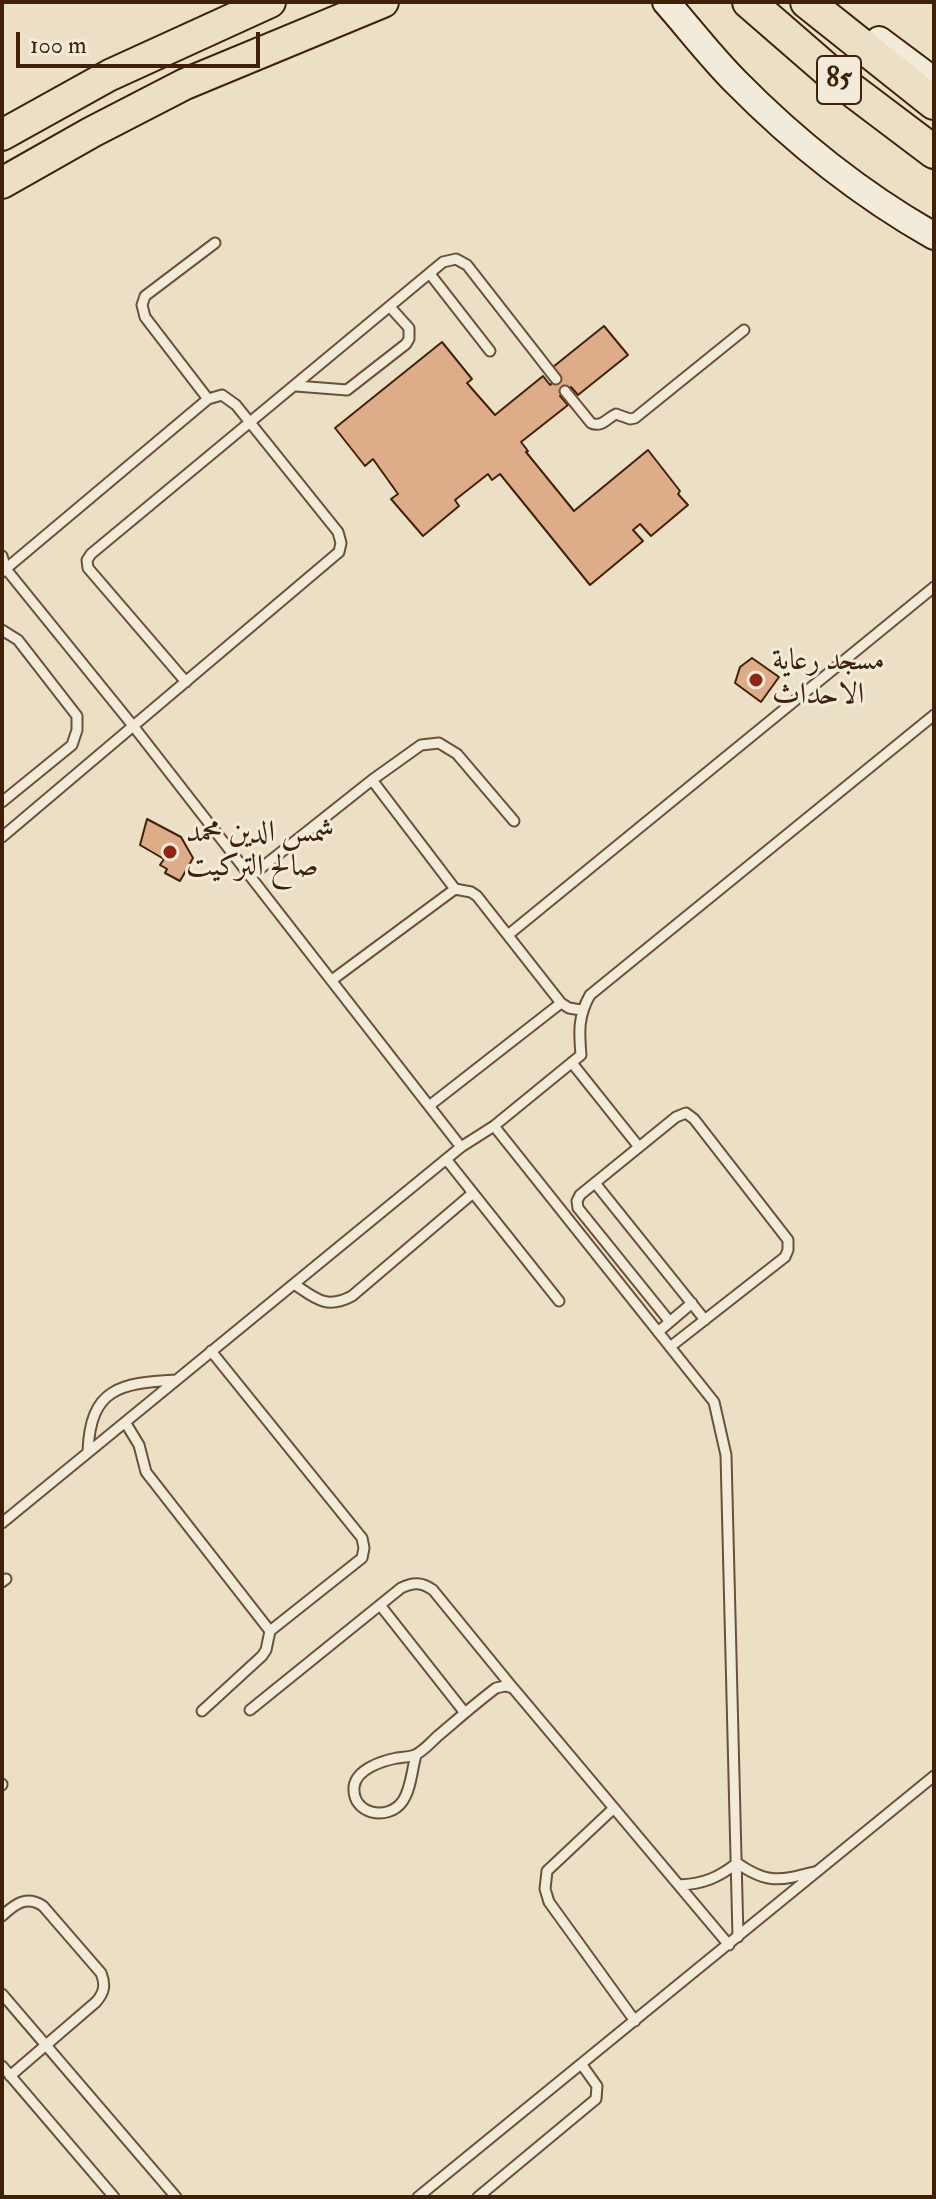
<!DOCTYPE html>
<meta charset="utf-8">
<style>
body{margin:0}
#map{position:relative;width:936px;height:2199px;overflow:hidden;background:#ebe0c6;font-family:"IM FELL Double Pica",serif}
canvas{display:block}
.frame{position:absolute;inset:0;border:4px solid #402108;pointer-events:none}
.scale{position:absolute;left:16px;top:32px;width:244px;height:36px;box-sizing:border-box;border:4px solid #402108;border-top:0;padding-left:10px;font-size:24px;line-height:28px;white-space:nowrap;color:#402108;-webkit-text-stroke:6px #f2ebda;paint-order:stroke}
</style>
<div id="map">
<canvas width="936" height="2199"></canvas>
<div class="frame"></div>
<div class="scale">100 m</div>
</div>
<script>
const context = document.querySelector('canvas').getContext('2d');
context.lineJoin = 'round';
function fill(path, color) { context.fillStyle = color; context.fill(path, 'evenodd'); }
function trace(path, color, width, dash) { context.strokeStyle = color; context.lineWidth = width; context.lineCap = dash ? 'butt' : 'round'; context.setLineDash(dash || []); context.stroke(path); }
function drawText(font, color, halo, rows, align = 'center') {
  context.font = font + ' "IM FELL Double Pica",Amiri,serif'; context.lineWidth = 6; context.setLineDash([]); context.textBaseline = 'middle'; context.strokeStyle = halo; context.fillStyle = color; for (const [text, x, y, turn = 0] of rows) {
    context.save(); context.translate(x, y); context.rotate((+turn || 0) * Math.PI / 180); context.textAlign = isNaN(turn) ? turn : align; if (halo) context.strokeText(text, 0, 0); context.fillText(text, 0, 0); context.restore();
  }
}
const building = new Path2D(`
 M604,326L628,355L578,395L571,387L560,396L568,405L521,442L528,451L526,452L574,511L648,450L680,491L678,494L688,505L651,536L640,524L633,530L643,541L590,585L500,474L492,480L488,474L455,500L459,506L423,536L391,499L398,494L373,459L365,466L335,428L442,342L472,379L467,383L495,415L543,376L550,385L560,376L553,367Z
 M752,658L779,677L761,702L735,683L740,667Z
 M147,819L181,837L193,858L180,881L165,873L167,869L160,865L164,859L140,845Z`);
fill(building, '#deac88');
trace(building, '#402108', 2);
const service = new Path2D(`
 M430,274L490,351
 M296,386L347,390L406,344L409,339V328L390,307
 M565,391L591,423C602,428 607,418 616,414L630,419L635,418L744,330
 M208,399L145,317L142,305L145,296L215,243
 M2,556L6,569L134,727L461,1147
 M2,572L208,399L222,395L236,405L338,532L341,543L339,552L2,837
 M2,630L18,640L77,716V730L72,745L2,802
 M186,682L88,568L87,560L91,554L443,262L456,259L467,265L556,379
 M372,780L455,889L471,892L477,896L561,1003L569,1008L581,1010
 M251,876L372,780L421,745L439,743L457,754L514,821
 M508,935L934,587
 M332,980L455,889
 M572,1063L639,1147
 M429,1106L561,1003
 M494,1126L714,1402L726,1455L738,1937
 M446,1159L559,1301
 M595,1183L705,1320
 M294,1284C315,1298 326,1310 352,1296L473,1193
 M658,1332L692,1303
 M670,1347L785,1257L788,1250V1240L694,1119L686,1113L676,1117L580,1195L577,1201L578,1208L670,1322
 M125,1422L139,1445L146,1472L270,1631L362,1558L364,1548L362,1538L211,1351
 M88,1452C90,1388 120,1383 176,1380
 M2,1523L461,1147L494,1126L581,1055C579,1032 578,1016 590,995L934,715
 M2,1582L6,1579
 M380,1605L465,1713
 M250,1710L401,1588C413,1582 422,1582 433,1590L513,1688
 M202,1711L262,1656L266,1650L270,1631
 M416,1755C412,1769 411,1790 402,1802C388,1821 352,1815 354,1787C356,1769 382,1761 397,1758C403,1757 410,1757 415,1755C424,1751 432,1741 439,1735C458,1719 476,1703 496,1688L505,1686L513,1688L729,1945
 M2,1784V1785
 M614,1808L547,1871L545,1889L549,1902L635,2021
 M679,1885C703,1884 718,1878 737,1863C767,1884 779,1881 814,1872
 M2,1916C15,1904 26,1895 43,1906L101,1973C106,1985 104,1993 96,2002L10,2076
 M2,1994L176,2197
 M2,2066L114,2197
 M418,2197L934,1776
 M478,2197L596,2099L597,2086L582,2065`);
const secondary = new Path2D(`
 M666,2C689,28 710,56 735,81C794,141 860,194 934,236
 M879,40L934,81`);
const primary = new Path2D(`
 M2,135L110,75L270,2
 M2,183L92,132L185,84L383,2`);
const trunk = new Path2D(`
 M749,2L840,81L934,152
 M807,2L934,103`);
trace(service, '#6b5138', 13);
trace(secondary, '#402108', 30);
trace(primary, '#402108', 34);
trace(trunk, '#402108', 36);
trace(service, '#f2ebda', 9);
trace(secondary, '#f2ebda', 26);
trace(primary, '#ebe0c6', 30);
trace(trunk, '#ebe0c6', 32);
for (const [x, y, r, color] of [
 [756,680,8,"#8f2418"],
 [170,852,8,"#8f2418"]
]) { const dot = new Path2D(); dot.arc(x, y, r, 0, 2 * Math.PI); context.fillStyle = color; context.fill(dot); trace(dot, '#f2ebda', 3); }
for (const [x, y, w] of [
 [839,80,44]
]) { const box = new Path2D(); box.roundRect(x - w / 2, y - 24, w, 48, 6); context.fillStyle = '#f2ebda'; context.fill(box); trace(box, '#402108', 2); }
drawText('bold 28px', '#402108', null, [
 ["85",839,80]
]);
drawText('30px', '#402108', '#f2ebda', [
 ["مسجد رعاية",772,663],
 ["الاحداث",772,697],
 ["شمس الدين محمد",186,835],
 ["صالح التركيت",186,869]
], 'left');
</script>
